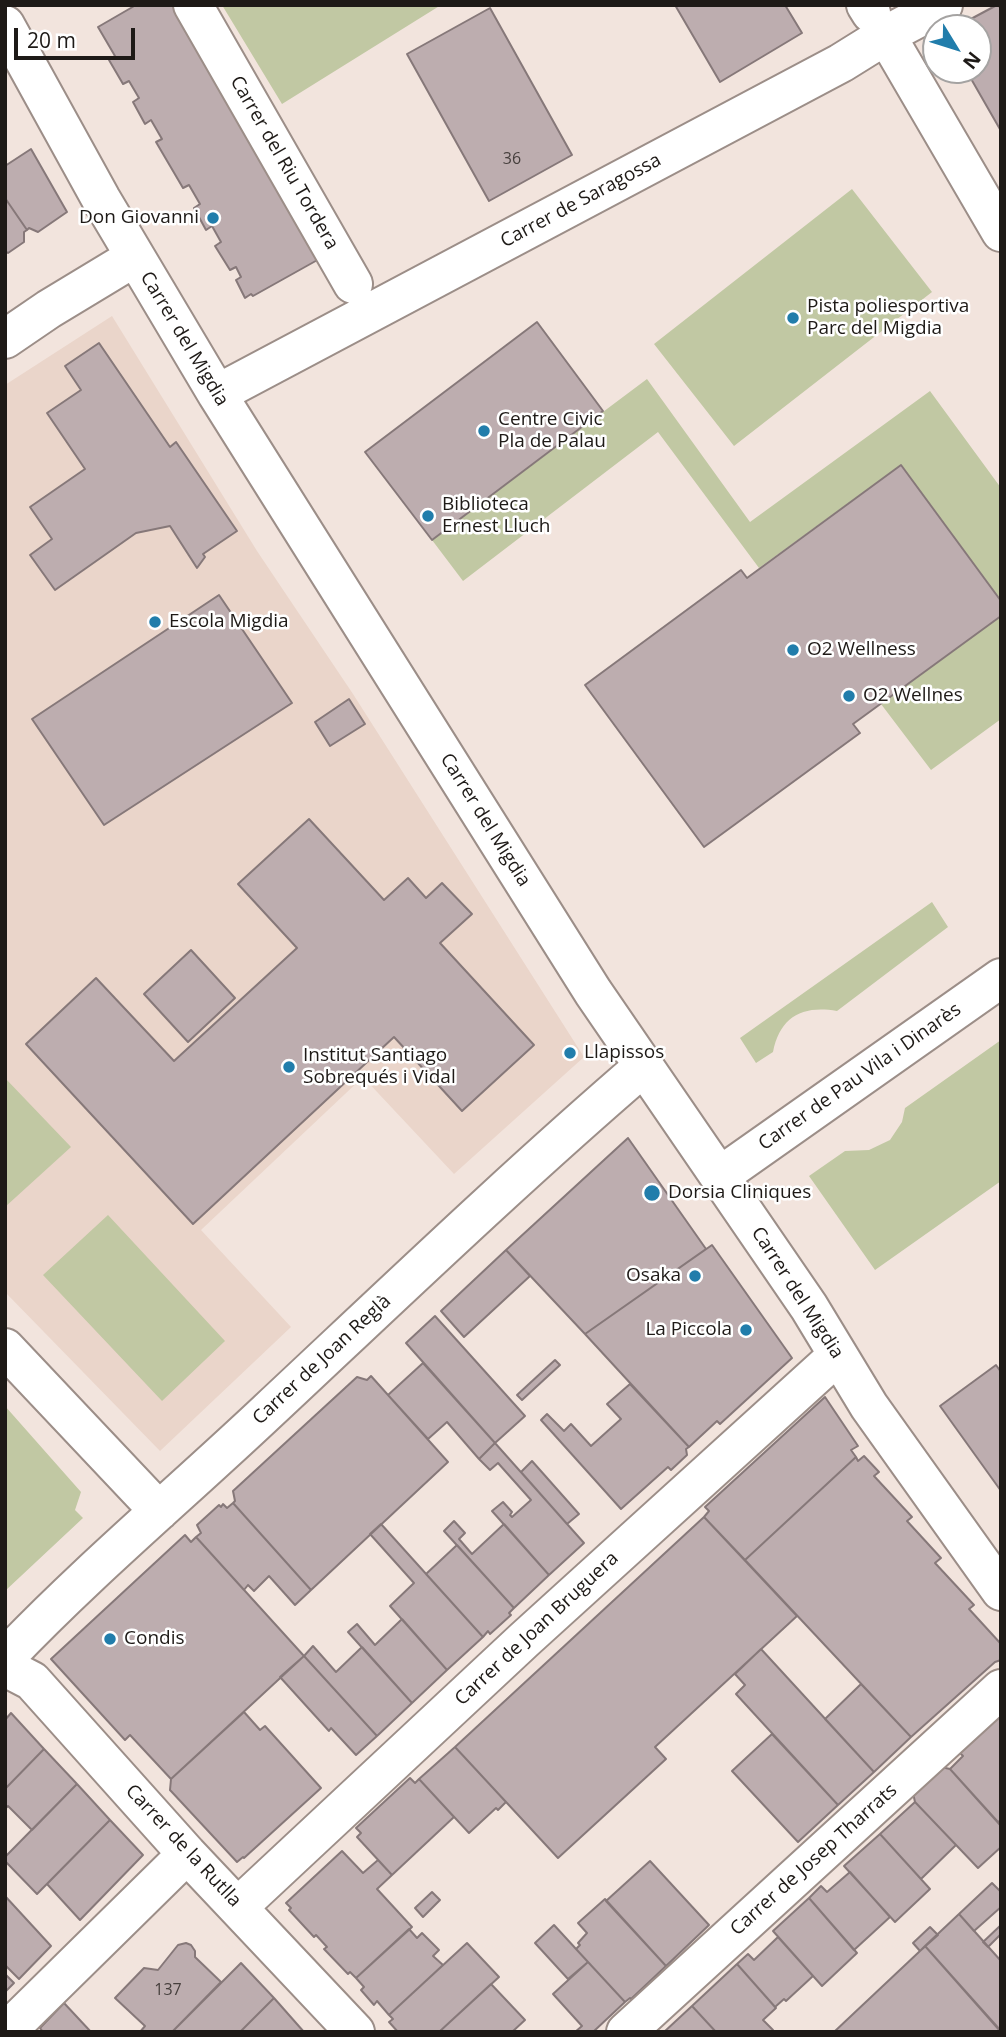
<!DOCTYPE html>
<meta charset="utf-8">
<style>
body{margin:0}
#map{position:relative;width:1006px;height:2037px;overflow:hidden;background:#f2e4dd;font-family:"Open Sans",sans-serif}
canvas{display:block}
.frame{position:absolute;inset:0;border:7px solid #1e1a17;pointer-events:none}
.north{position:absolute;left:922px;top:14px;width:70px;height:70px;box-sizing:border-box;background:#fff;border:2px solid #a5a3a2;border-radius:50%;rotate:128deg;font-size:19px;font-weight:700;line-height:28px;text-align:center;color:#1e1a17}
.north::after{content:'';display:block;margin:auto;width:24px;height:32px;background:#217dab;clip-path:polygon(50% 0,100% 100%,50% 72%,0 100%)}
.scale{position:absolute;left:14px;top:28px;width:121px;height:32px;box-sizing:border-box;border:4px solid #1e1a17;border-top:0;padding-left:9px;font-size:21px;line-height:24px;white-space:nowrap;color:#1e1a17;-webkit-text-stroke:5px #fff;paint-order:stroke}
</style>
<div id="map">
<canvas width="1006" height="2037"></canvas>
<div class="frame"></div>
<div class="north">N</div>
<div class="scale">20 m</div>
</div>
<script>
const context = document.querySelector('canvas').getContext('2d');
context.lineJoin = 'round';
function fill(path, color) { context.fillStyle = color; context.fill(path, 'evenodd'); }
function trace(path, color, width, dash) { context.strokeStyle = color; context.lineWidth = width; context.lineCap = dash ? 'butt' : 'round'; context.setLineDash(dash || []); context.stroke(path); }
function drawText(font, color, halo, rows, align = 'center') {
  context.font = font + ' "Open Sans",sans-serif'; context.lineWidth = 5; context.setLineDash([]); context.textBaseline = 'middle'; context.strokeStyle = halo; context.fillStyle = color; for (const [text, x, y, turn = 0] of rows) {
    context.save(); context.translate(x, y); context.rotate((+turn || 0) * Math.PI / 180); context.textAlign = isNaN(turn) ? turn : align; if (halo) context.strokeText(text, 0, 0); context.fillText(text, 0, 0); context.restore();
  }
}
fill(new Path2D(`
 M112,316L257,551L353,694L584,1057L454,1174L363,1077L201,1230L291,1327L160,1451L5,1292V385Z`), '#ead5ca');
fill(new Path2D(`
 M222,5H441L282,104Z
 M852,189L932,292L734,446L654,344Z
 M647,379L750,522L930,391L1001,488V601L901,465L759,568L658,432L463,581L432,540Z
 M1001,616V719L931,770L881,704Z
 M932,902L948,927L837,1011C802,1005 780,1017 773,1052L756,1063L740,1038Z
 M1001,1040V1181L875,1270L809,1176L845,1151L869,1150L890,1140L902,1122L905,1108Z
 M5,1078L71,1147L5,1207Z
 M108,1215L225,1341L162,1401L43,1275Z
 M5,1406L81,1492L75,1510L83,1518L5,1591Z`), '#c1c8a3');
const building = new Path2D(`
 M136,5H176L321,258L253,296L251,294L245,298L236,280L241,277L236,267L230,270L215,246L221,242L212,226L206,230L194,208L200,204L189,185L183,188L156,142L162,139L151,120L145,124L133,102L139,98L129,81L123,84L109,60L115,56L98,27Z
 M675,5H785L802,33L720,82Z
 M997,5L1001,8V131L966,70H978V28H954Z
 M490,8L572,155L489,201L407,54Z
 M31,149L67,212L38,232L29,228L27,230L5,198V166Z
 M5,198L27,230L24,232V242L8,253L5,251Z
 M537,322L603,411L432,540L365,452Z
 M99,343L170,447L176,442L237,531L203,554L205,557L197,568L170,526L136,533L55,590L30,555L52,539L30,507L85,469L47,413L81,390L65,366Z
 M901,465L1001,601V616L853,724L860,733L704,847L585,685L741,570L747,578Z
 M219,595L292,703L104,825L32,719Z
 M349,699L365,724L330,746L315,722Z
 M309,819L384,900L408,878L426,898L442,883L472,914L440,943L534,1045L462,1111L394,1037L193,1224L26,1044L96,978L174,1061L297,948L238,884Z
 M191,950L235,998L188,1042L144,994Z
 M628,1138L706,1249L585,1334L506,1250Z
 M712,1245L792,1358L720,1424L717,1421L689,1447L585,1334Z
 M506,1250L530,1276L464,1337L441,1311Z
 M435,1316L525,1416L495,1443L406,1343Z
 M555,1360L560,1365L522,1400L517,1395Z
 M423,1363L495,1443L479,1459L447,1422L428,1439L388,1395Z
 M996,1365L1001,1372V1491L940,1406Z
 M371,1376L448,1462L311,1590L233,1503L235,1501L233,1491L357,1377L367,1380Z
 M630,1384L689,1447L686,1449L687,1455L671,1470L668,1467L621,1509L541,1420L547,1414L564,1431L571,1424L591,1446L621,1419L607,1404Z
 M825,1397L858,1446L851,1450L856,1457L745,1560L704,1517L709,1511L705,1507Z
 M495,1443L584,1543L549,1575L492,1511L503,1502L512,1512L510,1515L512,1517L531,1500L498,1463L490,1470L479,1459Z
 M864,1456L879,1472L874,1476L912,1517L907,1521L941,1558L935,1563L974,1605L969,1609L1001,1644V1660L995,1662L911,1737L745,1560L856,1457L858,1461Z
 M532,1461L579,1514L567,1524L521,1472Z
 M233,1503L311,1590L295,1605L269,1576L254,1591L248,1585L244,1590L196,1537L201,1533L197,1525L219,1505L221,1507L223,1504L227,1508Z
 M704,1517L797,1616L655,1747L666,1759L558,1858L455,1747Z
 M454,1521L465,1533L459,1539L472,1554L504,1524L549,1575L514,1608L444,1531Z
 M381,1524L483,1637L447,1670L390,1606L414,1583L370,1534Z
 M185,1535L191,1542L196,1537L304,1656L171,1779L130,1735L125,1740L51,1659Z
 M457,1545L514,1608L509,1613L511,1615L490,1634L488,1631L483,1637L426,1574Z
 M402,1619L447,1670L412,1703L348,1632L357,1624L375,1645Z
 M313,1646L336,1672L362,1647L412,1703L377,1736L304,1656Z
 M761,1649L874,1772L838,1805L736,1694L745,1685L735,1674Z
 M304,1656L377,1736L356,1755L331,1728L329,1731L280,1677Z
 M861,1684L911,1737L874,1772L825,1719Z
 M244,1712L260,1730L265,1726L321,1788L244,1858L243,1857L237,1862L170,1790L171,1779Z
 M11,1713L44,1749L5,1789V1720Z
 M998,1717L1001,1721V1820L998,1822L950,1769L963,1756L960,1753Z
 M772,1734L838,1805L798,1842L732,1771Z
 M455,1747L506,1802L498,1810L496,1808L469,1833L419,1779Z
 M44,1749L77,1784L32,1830L8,1806L5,1809V1789Z
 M941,1767L950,1769L1001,1826V1847L978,1868L915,1802L913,1793Z
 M410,1778L415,1783L419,1779L454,1817L392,1875L357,1837L361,1833L356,1828Z
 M77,1784L110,1820L37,1894L5,1861V1857Z
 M915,1802L956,1845L921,1879L880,1834Z
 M110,1820L143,1855L80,1920L47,1884Z
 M880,1834L930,1889L895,1922L844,1866Z
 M342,1851L363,1873L378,1860L392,1875L377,1889L412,1927L356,1978L350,1972L348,1974L324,1949L327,1947L316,1935L314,1937L289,1910L291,1908L286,1903Z
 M650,1861L709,1925L666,1966L606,1901Z
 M850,1872L890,1917L854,1950L809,1898L821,1886L827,1892Z
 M992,1883L1001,1892V1907L974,1931L959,1914Z
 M432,1892L440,1900L423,1917L415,1908Z
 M5,1896L51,1946L19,1979L5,1965Z
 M809,1898L857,1953L822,1986L773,1931Z
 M605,1899L666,1966L631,1999L630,1998L625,2002L576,1949L580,1945L578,1943L587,1933L578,1923Z
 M959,1914L1001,1961V2031L925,1946Z
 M554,1925L588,1962L568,1979L535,1943Z
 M1001,1925V1934L988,1947L983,1942Z
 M930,1927L938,1935L920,1951L913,1943Z
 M409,1929L417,1938L422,1933L439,1950L433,1956L443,1965L389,2015L377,2001L374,2005L361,1990L364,1987L356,1978Z
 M778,1937L813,1976L786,2001L784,1999L775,2007L737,1964L748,1954L754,1960Z
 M186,1943L191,1945L195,1951V1957L221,1982L172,2032H140L145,2026L115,1998L144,1968L158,1970L178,1945Z
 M467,1943L499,1977L439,2032H398L389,2022L393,2019L389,2015Z
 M925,1946L1001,2032H834L920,1951Z
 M588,1962L625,2002L593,2032H575L582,2026L553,1994Z
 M241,1963L274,1998L240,2032H172Z
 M737,1964L776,2008L763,2020L773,2030L770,2032H716L692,2006Z
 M5,1974L14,1983L5,1992Z
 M491,1984L525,2020L512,2032H439Z
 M274,1998L304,2032H240Z
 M64,2003L91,2032H43L40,2028Z
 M692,2006L716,2032H664Z`);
fill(building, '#bdadaf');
trace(building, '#867879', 2);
const minor = new Path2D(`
 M193,5L353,284
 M866,5L871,13
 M5,25L101,199L217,394L593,992L809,1307L869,1406L1001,1591
 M886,35L1001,232
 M5,339L49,309L135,257
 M217,394L841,63L886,35L943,5
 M720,1176L1001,978
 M5,1348L159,1511
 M5,1658C88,1571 181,1493 268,1411C392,1295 515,1177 644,1066
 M5,1667L32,1681L187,1854L355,2032
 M238,1907L524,1640L838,1355
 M6,2032L187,1854
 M626,2032L1001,1689`);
trace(minor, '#9c8e88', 42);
trace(minor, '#fff', 38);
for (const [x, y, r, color] of [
 [213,218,7,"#217dab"],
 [793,318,7,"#217dab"],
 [484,431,7,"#217dab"],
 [428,516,7,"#217dab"],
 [155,622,7,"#217dab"],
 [793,650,7,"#217dab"],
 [849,696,7,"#217dab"],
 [570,1053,7,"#217dab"],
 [289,1067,7,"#217dab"],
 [652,1193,9,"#217dab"],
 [695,1276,7,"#217dab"],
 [746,1330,7,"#217dab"],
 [110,1639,7,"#217dab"]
]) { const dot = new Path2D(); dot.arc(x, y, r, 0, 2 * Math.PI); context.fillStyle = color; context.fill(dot); trace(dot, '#fff', 2.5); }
drawText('16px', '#463f3d', null, [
 ["36",512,159],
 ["137",168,1990]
]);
drawText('19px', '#1e1a17', '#fff', [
 ["Carrer del Riu Tordera",284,163,60],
 ["Carrer de Saragossa",581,201,-28],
 ["Carrer del Migdia",184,339,59],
 ["Carrer del Migdia",485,820,58],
 ["Carrer de Pau Vila i Dinarès",860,1077,-35],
 ["Carrer del Migdia",797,1293,57],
 ["Carrer de Joan Reglà",322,1360,-43],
 ["Carrer de Joan Bruguera",537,1629,-43],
 ["Carrer de la Rutlla",183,1846,47],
 ["Carrer de Josep Tharrats",814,1860,-42]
]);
drawText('19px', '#1e1a17', '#fff', [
 ["Don Giovanni",199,218,"right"],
 ["Pista poliesportiva",807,307],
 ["Parc del Migdia",807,329],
 ["Centre Civic",498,420],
 ["Pla de Palau",498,442],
 ["Biblioteca",442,505],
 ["Ernest Lluch",442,527],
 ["Escola Migdia",169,622],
 ["O2 Wellness",807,650],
 ["O2 Wellnes",863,696],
 ["Llapissos",584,1053],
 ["Institut Santiago",303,1056],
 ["Sobrequés i Vidal",303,1078],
 ["Dorsia Cliniques",668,1193],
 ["Osaka",681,1276,"right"],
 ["La Piccola",732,1330,"right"],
 ["Condis",124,1639]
], 'left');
</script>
